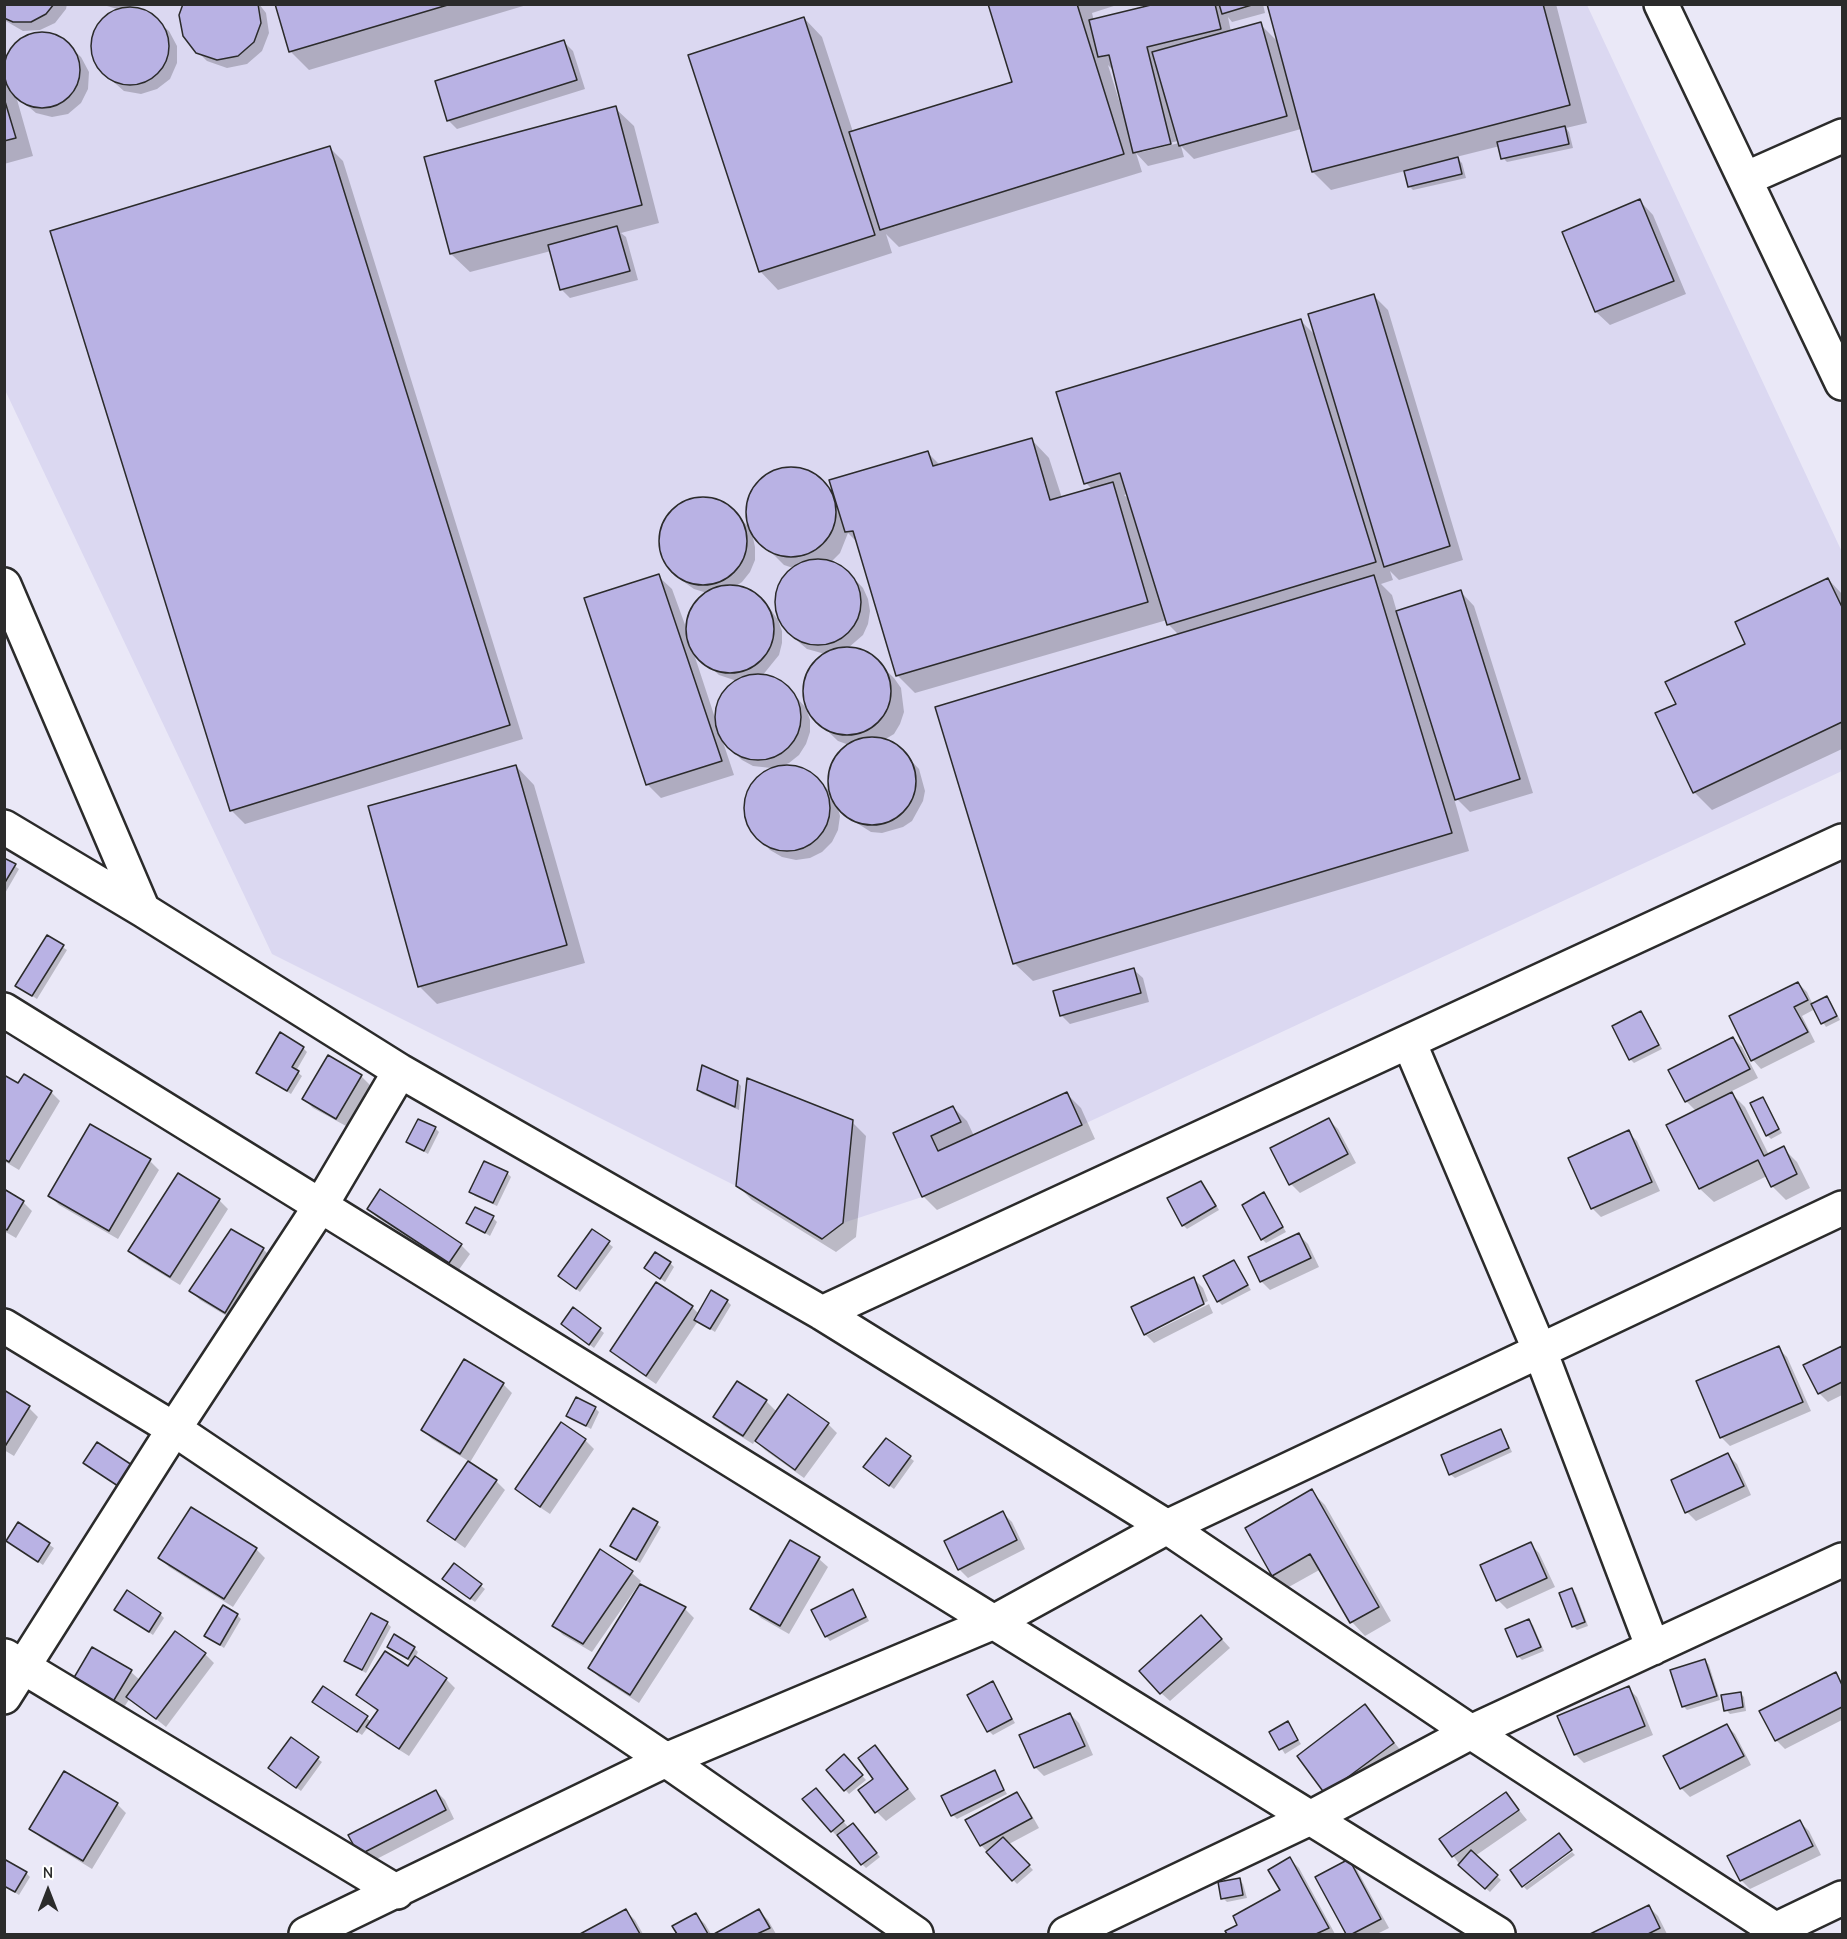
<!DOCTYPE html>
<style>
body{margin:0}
#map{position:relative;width:1847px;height:1939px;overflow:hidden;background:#eae8f7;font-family:"Comic Neue",sans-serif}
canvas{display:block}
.frame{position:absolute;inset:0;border:6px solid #2b2b2b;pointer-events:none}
.north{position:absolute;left:18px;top:1861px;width:60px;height:60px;-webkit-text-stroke:4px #fff;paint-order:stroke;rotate:0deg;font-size:16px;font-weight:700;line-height:24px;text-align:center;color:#2b2b2b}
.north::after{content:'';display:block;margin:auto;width:21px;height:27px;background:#2b2b2b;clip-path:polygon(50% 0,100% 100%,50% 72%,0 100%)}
</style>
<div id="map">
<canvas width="1847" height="1939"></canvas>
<div class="frame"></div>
<div class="north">N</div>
</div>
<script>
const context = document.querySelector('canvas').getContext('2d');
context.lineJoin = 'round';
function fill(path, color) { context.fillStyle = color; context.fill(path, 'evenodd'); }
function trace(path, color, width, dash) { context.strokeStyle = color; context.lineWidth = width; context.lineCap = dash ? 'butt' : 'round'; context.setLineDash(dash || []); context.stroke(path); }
fill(new Path2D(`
 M5,5H1587L1842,552V771L1082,1125L922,1197L843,1223L822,1239L736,1186L272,954L5,390Z`), '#dbd8f1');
fill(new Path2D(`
 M4,4H67L66,9L55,23L40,30L23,31L4,20Z
 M100,4H137L127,8L145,11L169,31L177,46V63L170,79L157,89L141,94L124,91L101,71L93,56L92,39L99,24L112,12L121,10Z
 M185,4H259L266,13L269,33L262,51L247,64L227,68L207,61L198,52Z
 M277,4H530L309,70L290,51Z
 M990,4H1120L1092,13L1094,21L1162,4H1263L1265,13L1232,22L1228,17L1231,32L1260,24L1278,42L1268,4H1556L1587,123L1566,128L1569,132L1573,148L1507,162L1503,158L1500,146L1456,157L1462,163L1466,178L1413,190L1409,186L1405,171L1331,190L1313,172L1301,129L1194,159L1181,146L1184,157L1148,166L1136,153L1142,172L899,247L886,234L892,253L778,290L760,271L804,18L822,37L853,132L1014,83ZM1108,65L1113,70L1123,106L1121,107ZM1178,141L1179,143L1142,152V149Z
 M42,33L59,37L81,57L89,72L88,89L81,103L68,114L52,117L36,113L16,96L33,156L4,164V55L6,61L13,47L26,37Z
 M564,42L573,51L585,89L457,129L448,120Z
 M615,108L634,126L659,223L621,233L626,237L638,280L570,298L561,289L551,251L470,272L451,254Z
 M329,147L343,161L523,739L245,824L231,810Z
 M1640,201L1653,215L1686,294L1610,325L1596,312L1564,233Z
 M1374,296L1388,310L1463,560L1399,580L1390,571L1393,580L1381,584L1392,595L1397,612L1461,592L1474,606L1533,793L1470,812L1453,795L1469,851L1033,981L1014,963L1179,635L1168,624L1167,620L915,693L897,675L858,543L848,533L840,553L831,562L844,568L863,588L868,599L870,611L868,624L863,635L848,648L870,655L894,678L901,688L904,712L900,724L894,734L884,740L902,751L919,769L925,791L923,801L912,821L903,827L882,833L871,832L852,820L837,805L840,816L838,830L832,842L822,852L810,858L796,860L782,857L770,850L751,830L746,817L745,803L749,790L757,779L771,768L753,766L742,760L723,742L734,775L661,798L648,785L586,599L658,576L672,589L688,633L691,613L697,603L707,593L694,589L684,582L666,562L661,550L660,538L662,526L668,514L678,506L689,500L702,498L715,500L726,505L750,528L747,509L749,496L755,486L764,477L775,471L788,468L800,469L822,481L835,494L928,453L941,466L1031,439L1049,458L1062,498L1092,489L1086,483L1300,320L1316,336ZM1128,494L1131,501L1124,495ZM752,533L784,565L793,568L786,574L779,584L776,596V609L780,621L787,632L807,649L825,654L814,662L807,673L804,684V697L807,708L814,718L838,741L849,745L835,759L831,769L829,780L833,794L809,771L796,767L782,766L789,763L799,755L806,744L810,732V720L806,708L788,688L778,680L762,676L779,655L782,643V631L778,620L771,610L751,592L733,588L742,582L750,572L755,560V547ZM693,651L719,675L737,681L722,694L717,705L715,718Z
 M1828,579L1842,594V749L1712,810L1694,792L1678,704Z
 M516,766L534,785L585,963L437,1004L419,986Z
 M4,859L19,869L4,895Z
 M47,937L67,950L37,999L17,986Z
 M1133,969L1143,978L1149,1002L1070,1024L1061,1015Z
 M1798,983L1807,992L1813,1005L1827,998L1831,1002L1840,1020L1826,1027L1815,1009L1802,1016L1815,1042L1761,1069L1753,1060Z
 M1641,1013L1645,1017L1662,1049L1634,1063L1630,1059Z
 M1733,1038L1742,1047L1758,1078L1730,1092L1745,1107L1769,1155L1783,1148L1797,1162L1810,1188L1786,1200L1772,1186L1767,1176L1714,1202L1700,1189L1668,1125L1696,1111L1686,1101Z
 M303,1048L307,1052L296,1071L302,1076L291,1094L258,1073Z
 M361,1076L370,1085L346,1126L313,1108L304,1099Z
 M4,1077L19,1085L51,1092L60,1101L19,1170L4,1161Z
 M737,1082L741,1086L739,1110L702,1094L698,1090Z
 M1067,1094L1081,1108L1095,1139L937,1210L923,1196L895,1134L953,1107L967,1121L974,1136Z
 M1762,1098L1782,1133L1771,1139L1767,1135Z
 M1329,1120L1338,1129L1356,1163L1300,1193L1291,1184L1272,1149Z
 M852,1122L866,1136L856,1237L836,1252L752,1200L738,1186Z
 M90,1126L150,1161L159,1170L118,1239L59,1205L50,1196Z
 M435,1128L439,1132L428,1154L408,1142Z
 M1628,1132L1637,1141L1660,1191L1601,1217L1592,1208Z
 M507,1173L511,1177L497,1206L475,1196L471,1192Z
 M179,1175L219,1200L228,1209L180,1285L139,1260L130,1251Z
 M1205,1187L1219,1210L1187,1229L1183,1225Z
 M4,1191L23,1202L32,1211L16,1238L4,1231Z
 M1264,1194L1286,1232L1266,1243L1262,1239Z
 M369,1209L461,1245L470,1254L458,1271L378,1218Z
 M493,1218L497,1222L490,1236L468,1223Z
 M593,1231L613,1247L580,1292L564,1280Z
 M1299,1235L1308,1244L1319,1267L1270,1290L1261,1281Z
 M263,1249L272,1258L235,1321L200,1300L191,1291Z
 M1234,1262L1251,1290L1222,1305L1218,1301Z
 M670,1263L674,1267L665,1282L646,1268Z
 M1194,1279L1203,1288L1208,1301L1147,1332V1335L1209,1304L1213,1313L1154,1343L1145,1334L1133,1308Z
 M727,1301L731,1305L715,1332L698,1321L656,1384L621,1360L612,1351L692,1307L699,1314Z
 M574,1309L604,1333L594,1348L567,1328Z
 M1778,1348L1787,1357L1811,1411L1730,1446L1721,1437Z
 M1842,1348V1395L1828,1402L1819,1393L1805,1366Z
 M738,1383L766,1401L777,1412L828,1424L837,1433L804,1478L765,1450L755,1440L753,1444L724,1426L715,1417Z
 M503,1384L512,1393L469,1464L496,1481L505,1490L465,1548L438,1529L429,1520L470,1462L432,1439L423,1430Z
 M4,1392L29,1408L38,1417L14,1456L4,1450Z
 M595,1408L599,1412L591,1429L568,1416Z
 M562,1424L586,1441L594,1449L550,1514L526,1498L517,1489Z
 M1500,1431L1504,1435L1512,1452L1455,1478L1450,1474Z
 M887,1440L914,1461L894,1489L869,1471Z
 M1728,1455L1737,1464L1751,1495L1696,1521L1687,1512Z
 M1311,1491L1325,1505L1391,1621L1365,1636L1352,1622L1321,1569L1287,1588L1273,1575Z
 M634,1510L661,1527L640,1563L612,1546Z
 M1003,1513L1012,1522L1025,1549L968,1578L959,1569Z
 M19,1524L54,1548L43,1565L8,1541Z
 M1530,1544L1539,1553L1555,1587L1507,1609L1498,1600Z
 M256,1549L265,1558L233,1607L169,1567L160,1558Z
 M819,1559L828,1567L789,1634L761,1618L752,1609Z
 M454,1565L485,1589L475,1602L448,1583Z
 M632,1573L641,1581L592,1652L563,1635L554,1626Z
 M1572,1590L1576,1594L1588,1626L1577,1630L1573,1626Z
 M852,1591L856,1595L869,1621L830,1641L826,1636Z
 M685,1609L694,1618L639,1703L599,1677L590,1668Z
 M116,1610L160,1614L164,1618L153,1635Z
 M237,1615L241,1619L224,1648L206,1636Z
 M1529,1621L1533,1625L1544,1651L1522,1660L1518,1656Z
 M387,1623L391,1627L366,1673L350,1664L346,1660Z
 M1210,1626L1230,1648L1170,1701L1161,1693Z
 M389,1646L414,1648L418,1652L415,1658L446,1679L455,1688L409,1756L377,1736L368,1727L362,1735L318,1706L324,1688L372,1722L378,1712L357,1695L409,1668L412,1663Z
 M93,1649L131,1672L141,1681L205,1654L214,1663L166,1727L130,1698L121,1712L83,1690Z
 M1705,1660L1709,1665L1720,1700L1687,1710L1683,1706Z
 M1835,1674L1842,1681V1720L1785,1749L1776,1740Z
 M992,1683L1015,1723L993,1735L989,1731Z
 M1628,1688L1637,1697L1653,1735L1584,1763L1575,1754L1559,1716Z
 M1740,1693L1744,1697L1746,1711L1730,1714L1726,1710Z
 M1365,1706L1402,1752L1326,1793Z
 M1070,1714L1079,1723L1093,1755L1044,1776L1035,1767Z
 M1287,1722L1301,1744L1285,1754L1271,1732Z
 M1726,1725L1735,1734L1751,1765L1690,1797L1681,1788Z
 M291,1739L322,1762L301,1791L274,1772Z
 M875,1747L884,1756L916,1799L886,1821L877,1812Z
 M844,1756L866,1780L849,1794L828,1770Z
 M994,1772L1007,1794L957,1819L953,1815Z
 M816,1790L849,1828L857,1829L880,1857L866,1868L862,1864L838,1834L836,1835L832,1831Z
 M436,1791L445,1800L454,1819L369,1863L360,1854Z
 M1016,1794L1025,1803L1039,1828L1009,1844L1033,1870L1017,1884L981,1845L967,1821Z
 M1506,1794L1527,1820L1475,1856L1501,1880L1490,1892L1460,1865L1441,1839Z
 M117,1804L126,1813L92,1869L40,1837L31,1828Z
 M1800,1822L1809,1831L1821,1855L1750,1889L1741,1880Z
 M1572,1852L1575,1855L1527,1890L1524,1887Z
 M1290,1859L1299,1868L1335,1934H1228L1227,1932L1239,1925L1282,1891Z
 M1348,1861L1357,1870L1389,1928L1377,1934H1348L1317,1878Z
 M26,1873L30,1877L19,1895L4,1886Z
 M1239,1880L1243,1884L1247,1898L1227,1902L1223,1898Z
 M1649,1907L1658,1916L1667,1934H1594Z
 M626,1911L635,1920L643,1934H583Z
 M759,1911L768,1920L776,1934H717Z
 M696,1915L705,1924L711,1934H678L674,1927Z`), '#0003');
const building = new Path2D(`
 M4,4H54L46,14L31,22H13L4,18Z
 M183,4H258L261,23L254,42L238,56L217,60L196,53L183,36L179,15Z
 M275,4H451L289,52Z
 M988,4H1077L1124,154L880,230L849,132L1012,82Z
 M1155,4H1215L1221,29L1147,47L1171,144L1133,153L1109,55L1098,57L1089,20Z
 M1219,4H1255L1222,14Z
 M1267,4H1543L1570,105L1312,172Z
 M91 46a39 39 0 1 1 78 0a39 39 0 1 1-78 0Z
 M804,17L875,235L759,272L688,55Z
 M1261,22L1287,116L1179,146L1152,52Z
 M4 70a38 38 0 1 1 76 0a38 38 0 1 1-76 0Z
 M564,40L577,80L447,121L435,81Z
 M4,98L16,138L4,141Z
 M616,106L642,205L450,254L424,157Z
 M1565,126L1569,144L1501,159L1497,142Z
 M330,146L510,725L230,811L50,231Z
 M1458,157L1462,174L1408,187L1404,171Z
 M1640,199L1674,281L1595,312L1562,232Z
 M617,226L630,271L560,290L548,245Z
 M1374,294L1450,546L1384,567L1308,314Z
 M1301,319L1376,562L1167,625L1120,473L1084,484L1056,392Z
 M1032,438L1050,500L1113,482L1148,602L896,676L853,531L845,532L829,480L928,451L933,466Z
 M746 512a45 45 0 1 1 90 0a45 45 0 1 1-90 0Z
 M659 541a44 44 0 1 1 88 0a44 44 0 1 1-88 0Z
 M775 602a43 43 0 1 1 86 0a43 43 0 1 1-86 0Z
 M659,574L722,761L646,785L584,598Z
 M1374,575L1452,833L1013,964L935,707Z
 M1828,578L1842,607V722L1693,793L1655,713L1676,704L1665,682L1745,644L1735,622Z
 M686 629a44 44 0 1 1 88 0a44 44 0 1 1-88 0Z
 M1461,590L1520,779L1455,800L1396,611Z
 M803 691a44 44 0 1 1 88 0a44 44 0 1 1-88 0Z
 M715 717a43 43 0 1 1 86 0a43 43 0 1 1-86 0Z
 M828 781a44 44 0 1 1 88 0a44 44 0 1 1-88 0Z
 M744 808a43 43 0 1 1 86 0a43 43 0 1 1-86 0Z
 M516,765L567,945L418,987L368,806Z
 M4,858L16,864L4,884Z
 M47,935L64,945L32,996L15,986Z
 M1134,968L1141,993L1060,1016L1053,991Z
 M1798,982L1808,1000L1794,1007L1808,1032L1751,1061L1729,1016Z
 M1827,996L1837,1016L1821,1024L1811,1004Z
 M1641,1011L1659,1045L1629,1060L1612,1026Z
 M280,1032L304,1047L292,1067L299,1071L287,1091L256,1073Z
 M1733,1037L1750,1069L1685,1102L1668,1070Z
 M328,1055L362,1075L336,1119L302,1099Z
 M702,1065L738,1081L735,1107L697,1090Z
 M24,1074L52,1091L9,1162L4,1159V1075L18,1083Z
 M747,1078L853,1120L843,1223L822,1239L736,1186Z
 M1067,1092L1082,1125L922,1197L893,1133L953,1106L961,1122L931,1136L938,1151Z
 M1732,1092L1764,1156L1784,1146L1797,1174L1771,1187L1758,1160L1699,1189L1666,1125Z
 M1763,1097L1779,1129L1766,1136L1750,1103Z
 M1329,1118L1348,1154L1289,1185L1270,1148Z
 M418,1119L436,1127L424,1151L406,1142Z
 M90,1124L151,1159L109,1231L48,1196Z
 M1629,1130L1652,1182L1591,1209L1568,1158Z
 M484,1161L508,1172L493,1203L469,1192Z
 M178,1173L220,1199L170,1277L128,1251Z
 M1201,1181L1216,1206L1182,1226L1167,1198Z
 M4,1189L24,1201L7,1230L4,1228Z
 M380,1189L462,1244L449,1263L367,1209Z
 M1264,1192L1283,1227L1261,1240L1242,1205Z
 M475,1207L494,1216L485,1233L466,1223Z
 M231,1229L264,1248L225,1313L189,1291Z
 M592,1229L610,1241L576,1289L558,1276Z
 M1299,1233L1311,1258L1260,1282L1248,1257Z
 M655,1252L671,1262L660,1279L644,1268Z
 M1234,1260L1248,1285L1217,1302L1203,1276Z
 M1194,1277L1204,1304L1144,1335L1131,1307Z
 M656,1282L693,1306L646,1376L610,1351Z
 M711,1290L728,1300L710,1329L694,1320Z
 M573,1307L601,1328L589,1345L561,1324Z
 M1779,1346L1803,1402L1720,1438L1696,1381Z
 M1842,1346V1382L1818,1394L1803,1365Z
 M464,1359L504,1383L460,1454L421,1430Z
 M737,1381L767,1400L743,1436L713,1417Z
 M4,1390L30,1406L4,1448Z
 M788,1394L829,1423L795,1470L755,1441Z
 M576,1397L596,1407L586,1426L566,1416Z
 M561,1422L586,1439L540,1507L515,1489Z
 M1501,1429L1509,1448L1449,1475L1441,1455Z
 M886,1438L911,1456L889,1486L863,1467Z
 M97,1442L135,1467L121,1488L83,1463Z
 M1728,1453L1744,1486L1685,1513L1671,1480Z
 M468,1461L497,1480L455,1540L427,1521Z
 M1312,1489L1379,1607L1350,1623L1310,1554L1272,1576L1245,1528Z
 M191,1507L257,1548L224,1599L158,1558Z
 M633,1508L658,1522L636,1560L610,1546Z
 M1003,1511L1017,1540L958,1570L944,1541Z
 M18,1522L50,1543L38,1562L6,1541Z
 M790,1540L820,1557L780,1626L750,1609Z
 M1531,1542L1547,1578L1496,1601L1480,1565Z
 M600,1549L633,1571L583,1644L552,1626Z
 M454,1563L482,1584L470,1599L442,1579Z
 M640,1584L686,1607L630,1695L588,1668Z
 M1572,1588L1585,1622L1572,1627L1559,1593Z
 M853,1589L866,1617L825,1637L811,1610Z
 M127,1590L161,1613L149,1632L114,1610Z
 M223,1605L238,1614L220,1645L204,1636Z
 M371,1613L388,1622L362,1670L344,1661Z
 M1201,1615L1222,1639L1160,1694L1139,1671Z
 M1529,1619L1541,1647L1517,1657L1505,1629Z
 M175,1631L206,1653L156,1719L126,1697Z
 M394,1634L415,1647L408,1659L387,1647Z
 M92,1647L132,1670L111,1705L72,1681Z
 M385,1651L408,1666L415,1656L447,1678L399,1749L366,1727L378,1710L356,1695Z
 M1705,1659L1717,1696L1682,1707L1670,1670Z
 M1836,1672L1842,1685V1707L1775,1741L1759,1711Z
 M993,1681L1012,1719L987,1732L967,1695Z
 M323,1686L368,1716L357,1732L312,1702Z
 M1629,1686L1645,1726L1574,1755L1557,1716Z
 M1741,1692L1743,1707L1724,1711L1721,1695Z
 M1365,1704L1394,1743L1325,1794L1297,1756Z
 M1070,1713L1085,1746L1034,1768L1019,1735Z
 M1288,1721L1298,1740L1279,1750L1269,1732Z
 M1727,1724L1744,1756L1680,1789L1663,1756Z
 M291,1737L319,1757L296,1788L268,1768Z
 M875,1745L908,1789L875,1813L858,1790L873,1779L858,1758Z
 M844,1754L863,1775L844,1791L826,1770Z
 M995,1770L1004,1790L951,1816L941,1796Z
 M64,1771L118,1803L83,1861L29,1829Z
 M816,1788L844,1821L831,1832L802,1799Z
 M436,1790L446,1810L359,1855L348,1835Z
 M1017,1792L1032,1818L980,1846L965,1820Z
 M1506,1792L1519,1810L1452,1857L1439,1839Z
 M1800,1820L1813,1846L1740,1881L1727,1856Z
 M853,1823L877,1853L861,1865L837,1835Z
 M1559,1833L1572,1850L1522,1887L1510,1870Z
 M1003,1837L1030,1865L1012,1881L986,1852Z
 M1471,1850L1498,1875L1485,1889L1458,1865Z
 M1290,1857L1329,1928L1316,1934H1227L1225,1931L1237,1925L1233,1916L1280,1890L1268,1870Z
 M4,1859L27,1872L15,1892L4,1886Z
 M1349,1859L1381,1919L1352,1934H1346L1315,1877Z
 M1240,1878L1243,1895L1221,1899L1218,1882Z
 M1649,1905L1660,1928L1648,1934H1590Z
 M626,1909L640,1934H580Z
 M759,1909L770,1928L757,1934H714Z
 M696,1913L708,1934H677L672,1926Z`);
fill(building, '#b9b2e4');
trace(building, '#2b2b2b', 1.5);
const minor = new Path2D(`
 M1661,4L1842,383
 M1745,179L1842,136
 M4,585L143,910
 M4,827L143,910L400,1071L822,1313L1167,1527L1471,1732L1776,1930
 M4,1010L1498,1934
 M1409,1042L1540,1351L1653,1648
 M822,1313L1842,841
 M4,1326L174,1429L666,1760L916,1934
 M5,1656L397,1892
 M4,1697L174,1429L321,1205L400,1071
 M306,1934L666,1760L994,1622L1167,1527L1842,1208
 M1066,1934L1310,1818L1471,1732L1842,1560
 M1767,1934L1842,1898`);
trace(minor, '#2b2b2b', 38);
trace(minor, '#fff', 33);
</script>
